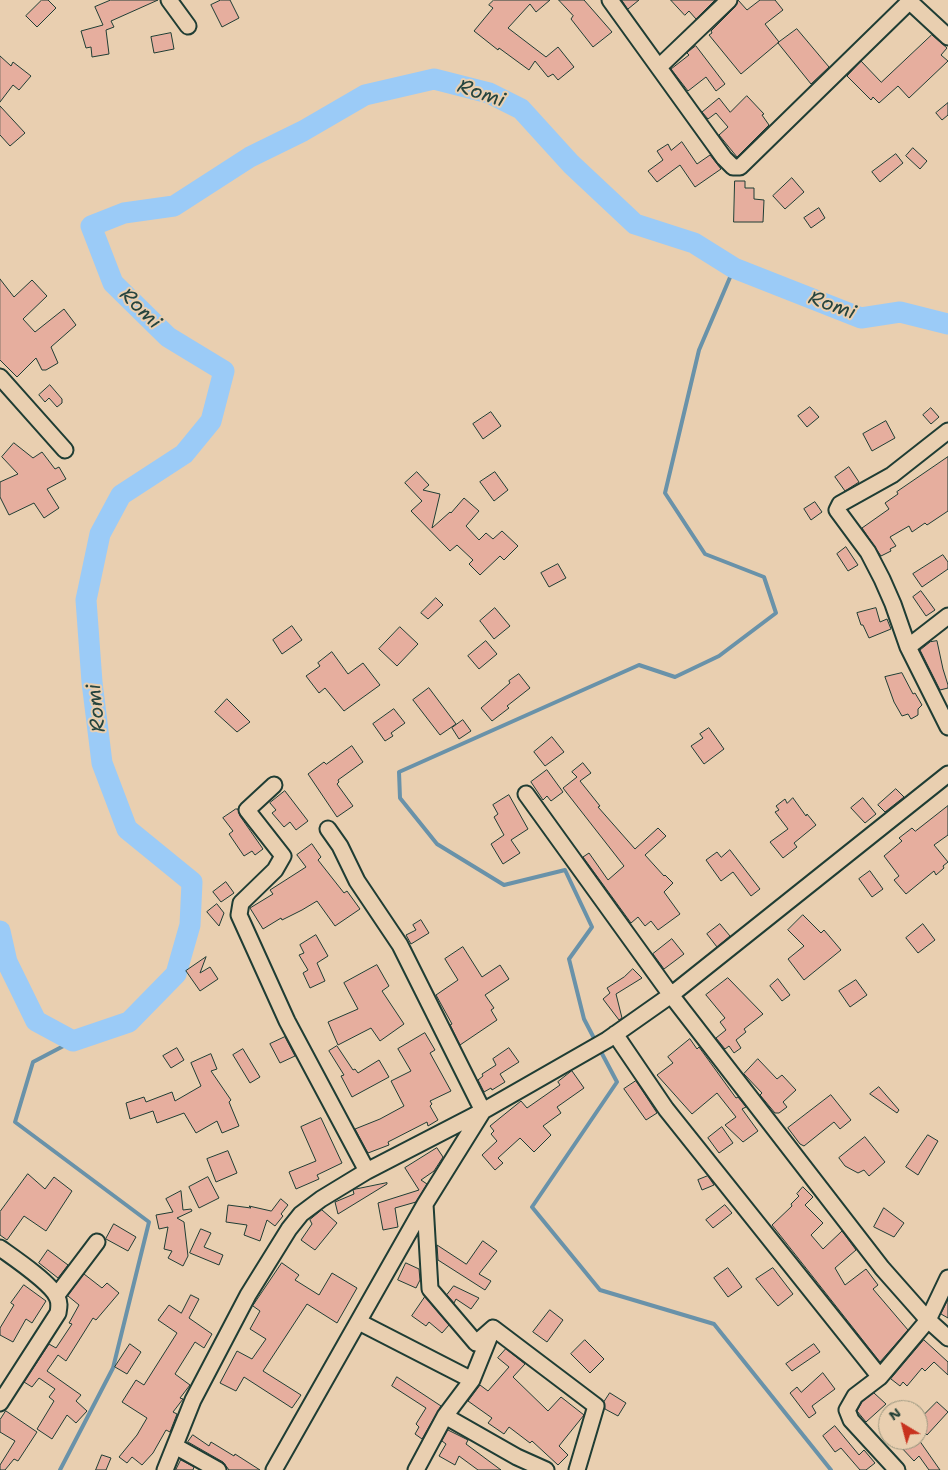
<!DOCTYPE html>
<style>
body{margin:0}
#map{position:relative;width:948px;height:1470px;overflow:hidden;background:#e9cfb0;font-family:"Shantell Sans",sans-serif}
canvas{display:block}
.north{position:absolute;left:878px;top:1400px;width:50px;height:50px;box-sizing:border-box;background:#e9cfb0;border:1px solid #98957e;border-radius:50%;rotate:323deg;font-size:14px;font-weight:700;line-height:20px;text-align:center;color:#1f3d34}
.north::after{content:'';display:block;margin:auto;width:18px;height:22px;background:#c8321e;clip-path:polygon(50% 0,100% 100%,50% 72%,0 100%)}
</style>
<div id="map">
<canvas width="948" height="1470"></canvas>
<div class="north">N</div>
</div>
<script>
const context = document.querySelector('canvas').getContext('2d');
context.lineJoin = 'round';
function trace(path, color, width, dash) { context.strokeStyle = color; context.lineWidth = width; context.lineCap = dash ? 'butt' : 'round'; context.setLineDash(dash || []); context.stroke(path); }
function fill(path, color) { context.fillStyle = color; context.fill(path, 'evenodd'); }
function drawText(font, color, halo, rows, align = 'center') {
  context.font = font + ' "Shantell Sans",sans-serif'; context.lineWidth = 4; context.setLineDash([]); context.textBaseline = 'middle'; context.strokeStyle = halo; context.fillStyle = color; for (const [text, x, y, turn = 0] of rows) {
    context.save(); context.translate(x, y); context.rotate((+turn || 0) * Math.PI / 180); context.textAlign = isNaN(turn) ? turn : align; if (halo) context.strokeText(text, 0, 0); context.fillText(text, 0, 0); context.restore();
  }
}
trace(new Path2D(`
 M596,1042L584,1019L569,959L592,927L565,870L504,885L437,844L400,798L399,772L639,665L675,677L719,656L776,613L764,577L705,554L665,493L699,350L734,268
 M599,1048L617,1082L532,1207L600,1290L714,1324L831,1470
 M60,1470L113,1368L149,1222L15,1122L33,1062L73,1041`), '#6992a9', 4);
trace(new Path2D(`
 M0,931L7,962L36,1021L73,1041L129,1022L176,974L190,925L192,882L127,829L102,763L92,682L86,600L100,534L121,495L184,454L211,421L224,371L168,337L113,283L91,226L124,213L174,206L250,157L303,131L365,95L434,79L489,93L521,109L571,164L635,224L694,243L734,268L861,318L900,312L948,324`), '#9bcbf7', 21);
const building = new Path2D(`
 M42,0H48L56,8L37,27L26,16Z
 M111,0H158L111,21L114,27L106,30L109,54L92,57L91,47L86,48L81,31L103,25L95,7Z
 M221,0H230L239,18L222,27L211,5Z
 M494,0H550L536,12L530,4L508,28L546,57L558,47L574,67L558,80L553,74L548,77L535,61L529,70L499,48L498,50L474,31L493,8L489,5Z
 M559,0H584L612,32L593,47L571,19L573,16Z
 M622,0H639L628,9Z
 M671,0H715L696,19L689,11L685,15Z
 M738,0L747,10L760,0H775L783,10L765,24L779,42L741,74L709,35L712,33L711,31L735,7Z
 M797,29L829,67L811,84L778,43Z
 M171,33L174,49L154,53L151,37Z
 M932,35L947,48L941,55L948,61L909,98L898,86L879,103L873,97L871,100L847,76L861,61L881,82Z
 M696,46L725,84L716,91L706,77L688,91L671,69L689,55L687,53Z
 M0,56L11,66L13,62L31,76L19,90L13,85L0,102Z
 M747,96L764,114L762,115L769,125L737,157L719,135L728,127L716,113L708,119L702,112L719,98L730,112Z
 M948,103V115L942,120L936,113Z
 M0,106L25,133L10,146L0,135Z
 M682,142L697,164L710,155L721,169L695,187L680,165L657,182L648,171L663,160L657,151L668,144L671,150Z
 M913,148L927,161L920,169L906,156Z
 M896,154L903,163L880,182L872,172Z
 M792,178L804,192L785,209L773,196Z
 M735,181H745V188H754V199L764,200L763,222H734Z
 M819,208L825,218L811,228L804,218Z
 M0,279L14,297L32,280L47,296L23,319L35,332L64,309L76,325L51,347L58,363L46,370H42L36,358L17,377L0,360Z
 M50,385L62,399V403L57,407L49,398L45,402L39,395Z
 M810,407L819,417L807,427L798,416Z
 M931,408L939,417L931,424L923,415Z
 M491,412L501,426L483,439L473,424Z
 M886,421L895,438L872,451L863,434Z
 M14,443L33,458L42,452L55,469L59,467L66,479L47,489L59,508L44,518L34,503L9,515L0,497V482L18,474L2,457Z
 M948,457V511L927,525L925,523L912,532L909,526L890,537L896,546L890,549L891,551L881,556L862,528L889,509L885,503L898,494L897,492Z
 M849,467L859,482L845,491L835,477Z
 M417,472L429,485L423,490L440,494L432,528L450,512L451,513L464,498L479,511L466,526L479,540L486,533L493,539L502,531L518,546L504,560L500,556L480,575L469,564L473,560L457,545L450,551L411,511L422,501L405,483Z
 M495,472L508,490L494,501L480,482Z
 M815,502L822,512L811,520L804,509Z
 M846,547L858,565L848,571L837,554Z
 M943,555L948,562V569L922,587L913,574Z
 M558,564L566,578L549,587L541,573Z
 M921,591L935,610L926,616L913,597Z
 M436,598L443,605L428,619L421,613Z
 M495,608L510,626L494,639L480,621Z
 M876,608L880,622L887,619L891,629L869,638L863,625H861L857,613Z
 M292,626L302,640L282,654L273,640Z
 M400,627L418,644L397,666L379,649Z
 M486,641L497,654L479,669L468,656Z
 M937,641L943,669L948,685V688L940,690L920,650L930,642Z
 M332,652L348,674L363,663L380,685L344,711L325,688L319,693L306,676L320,666L318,663Z
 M902,673L913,694L915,693L922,705L918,709V715L911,719L908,714L902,716L894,702L885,677Z
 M519,674L530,688L507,706L509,708L492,721L481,708L510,683L509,681Z
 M429,688L456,724L440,735L413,700Z
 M227,699L250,722L237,732L215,712Z
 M394,709L405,723L391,733L393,736L385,741L373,724Z
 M463,720L471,731L459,739L452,728Z
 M709,728L724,749L704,764L691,746L703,738L700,734Z
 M552,737L564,752L545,766L534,752Z
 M352,746L363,762L338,780L339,782L337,784L353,806L337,817L308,774L324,762L326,764Z
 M583,763L591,773L580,781L600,806L598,807L635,849L658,828L666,836L645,855L664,876L665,875L673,883L664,892L680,914L658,930L651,921L645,926L638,917L631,923L583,857L589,853L608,880L624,866L563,788L577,777L572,772Z
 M547,770L563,792L551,801L547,796L543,800L531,782Z
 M896,789L904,797L885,812L878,805Z
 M285,791L308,821L296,830L290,822L284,827L272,813L276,810L270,803Z
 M509,795L528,829L511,840L520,853L503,864L491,844L504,835L494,817L498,814L493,805Z
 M793,798L806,816L807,814L816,825L794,843L797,847L783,858L770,842L788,829L775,812L779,810L776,806L785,799L787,803Z
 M863,798L876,814L865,823L851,808Z
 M948,806V835L934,845L948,862L943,866L944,868L936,875L934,871L906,894L894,880L899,876L884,856L902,841L899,838L912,828L915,831Z
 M236,809H238L240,816L263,849L255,855L252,851L244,856L229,834L233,831L223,818Z
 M312,844L321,857L318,860L344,893L347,891L360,909L335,926L317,901L302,910L282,920L281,918L263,929L250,908L273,894L270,890L306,867L297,855Z
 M730,850L760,889L751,896L733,872L721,881L706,860L717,852L721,857Z
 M870,871L883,889L872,897L859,879Z
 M226,882L234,893L221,902L213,892Z
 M217,904L224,913L219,926L207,912Z
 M803,915L821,933L824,930L841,950L804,980L788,959L804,946L788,930Z
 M421,920L429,933L411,944L406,935L416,930L413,925Z
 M720,924L730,936L717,947L707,934Z
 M923,924L935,940L918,953L906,938Z
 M316,935L328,956L317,963L325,981L310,988L303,973L308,970L299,955L304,953L300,945Z
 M672,939L684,954L664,969L653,954Z
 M463,947L482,977L500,965L509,979L485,995L494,1008L491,1010L497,1020L460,1045L450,1025L452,1024L436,995L458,980L445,959Z
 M206,957L200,973L210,967L218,979L200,991L186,971Z
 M377,965L389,986L382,991L404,1024L380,1041L371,1028L338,1045L328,1022L358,1009L344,983Z
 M633,969L642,978L616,994L622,1018L619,1020L603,999L610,993L607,988L624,977Z
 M728,978L763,1014L744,1029L746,1032L736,1040L741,1048L734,1053L729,1046L725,1049L716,1038L726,1030L720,1022L725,1018L706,995Z
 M778,979L790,995L782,1001L770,986Z
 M856,980L867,995L850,1007L839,991Z
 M425,1033L435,1050L430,1053L451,1091L430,1101L432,1104L430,1106L438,1120L428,1126L427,1122L388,1142L389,1145L368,1153L355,1129L380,1119L404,1106L391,1081L411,1071L398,1049Z
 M285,1037L295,1056L280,1063L270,1044Z
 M690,1039L697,1049L699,1047L736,1098L738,1097L746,1107L742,1109L758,1131L743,1142L725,1125L736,1117L717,1093L692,1114L657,1075L673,1063L668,1057Z
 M337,1046L353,1070L355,1069L358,1073L379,1060L389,1077L352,1097L341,1076L344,1075L329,1051Z
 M177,1048L184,1060L171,1068L163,1056Z
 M509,1048L519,1062L500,1074L505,1082L492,1090L491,1088L484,1092L478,1080L483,1076L482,1074L496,1065L493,1059Z
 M243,1049L260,1077L250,1083L233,1055Z
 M211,1054L217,1069L211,1071L231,1100L229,1102L239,1126L222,1133L217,1121L196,1133L184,1113L157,1123L153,1111L130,1119L126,1103L144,1097L146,1102L172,1092L175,1101L201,1086L191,1063Z
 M758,1059L777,1079L782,1075L796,1090L783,1102L787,1107L779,1113H775L760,1095L762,1093L744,1074Z
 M572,1071L584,1088L557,1107L561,1113L543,1126L551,1135L534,1152L520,1138L498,1158L503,1163L495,1170L482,1155L497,1141L491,1134L494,1131L490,1126L521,1101L527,1108L560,1085L558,1082Z
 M636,1081L657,1113L646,1120L624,1089Z
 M879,1087L899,1110L897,1113L870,1094Z
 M831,1095L851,1120L840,1129L834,1122L804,1146L800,1144L788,1128Z
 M321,1118L342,1163L317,1175L319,1179L296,1189L289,1172L316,1161L301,1127Z
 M722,1127L733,1143L719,1153L708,1138Z
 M928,1135L938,1141L918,1175L906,1167Z
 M865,1137L885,1162L869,1176L864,1170L858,1173L845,1166L839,1158Z
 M437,1148L443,1157L434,1171L421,1180L427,1184L416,1202L395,1208L398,1227L383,1230L378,1203L419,1190L405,1168Z
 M228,1151L237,1173L216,1182L207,1159Z
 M28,1174L45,1189L54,1177L72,1191L46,1231L24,1216L7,1240L0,1235V1212Z
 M708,1176L714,1185L702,1190L698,1180Z
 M208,1177L219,1198L199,1208L189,1187Z
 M387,1183V1184L338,1214L335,1202L354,1194L353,1190Z
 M803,1187L813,1197L805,1205L823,1223L811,1235L823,1249L842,1231L856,1250L835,1268L845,1285L866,1269L878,1285L873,1289L908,1330L880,1362L772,1225L792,1206L791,1204L799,1196L797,1194Z
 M181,1191L183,1210L191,1209L192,1211L177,1218L184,1222L188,1256L183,1266L168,1258L172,1251L164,1249L168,1227L159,1229L156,1215L173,1212L166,1199Z
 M281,1199L288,1205L281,1214L283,1216L275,1226L267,1220L260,1241L244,1235L247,1225L226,1222L228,1205L251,1208L249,1206L271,1211Z
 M725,1205L732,1213L713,1228L706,1220Z
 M884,1208L904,1223L894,1237L874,1227Z
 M322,1210L337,1223L315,1250L301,1240L312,1224L310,1220Z
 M114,1224L136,1237L128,1251L106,1239Z
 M201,1229L211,1233L204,1247L223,1255L219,1265L190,1253Z
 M483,1241L497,1251L479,1274L491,1281L485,1290L438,1260L437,1245L466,1264Z
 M48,1250L68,1265L58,1278L39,1263Z
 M282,1263L299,1275L295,1280L319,1295L332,1273L357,1288L337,1323L307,1304L263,1371L301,1395L292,1408L244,1377L236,1391L220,1383L237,1351L252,1359L266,1339L250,1329L260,1311L253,1306Z
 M406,1263L419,1269L420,1280L416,1288L398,1280Z
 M728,1268L742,1287L728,1297L714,1278Z
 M773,1268L793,1294L778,1306L756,1279Z
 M84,1274L102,1288L107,1283L119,1293L96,1320L93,1318L66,1361L58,1355L47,1371L81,1395L76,1401L87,1411L76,1423L67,1415L52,1439L37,1429L54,1401L49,1397L55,1389L39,1378L32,1387L24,1382L49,1344L56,1348L72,1324L69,1323L79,1305L68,1296Z
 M24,1285L46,1301L32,1323L26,1319L13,1342L0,1335V1328L14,1305L11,1303Z
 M454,1286L479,1298L471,1309L456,1299L454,1303L447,1295Z
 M191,1295L199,1299L189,1318L212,1334L204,1348L195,1342L175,1374L190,1385L180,1398L183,1399L173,1412L177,1414L170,1432L166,1430L153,1453L142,1465L132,1457L127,1463L119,1457L137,1435L147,1418L122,1402L136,1380L144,1385L177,1333L158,1320L169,1305L181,1313Z
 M425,1297L449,1325L442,1333L429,1322L426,1326L412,1316Z
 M948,1300V1318L941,1314Z
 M550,1310L563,1320L547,1342L533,1332Z
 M585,1340L604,1359L590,1373L571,1354Z
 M924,1340L948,1362V1375L934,1362L925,1371L922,1368L907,1386L903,1382L900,1386L891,1379Z
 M130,1344L141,1352L127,1374L115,1367Z
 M814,1344L820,1352L792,1371L786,1364Z
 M506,1349L525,1364L513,1377L548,1411L561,1397L584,1415L559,1446L568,1455L558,1465L532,1441L530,1443L509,1427L504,1434L488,1423L492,1418L468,1401L480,1385L488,1391L509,1367L498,1358Z
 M823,1373L835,1389L812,1406L816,1413L809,1418L790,1393L797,1387L801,1392Z
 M397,1377L441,1406L422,1439L415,1434L419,1427L416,1424L426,1408L392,1386Z
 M610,1393L626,1403L618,1416L605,1409L604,1402Z
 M874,1393L886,1404L866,1422L857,1411L862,1402Z
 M937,1402L948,1412L927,1435L918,1426V1421Z
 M6,1411L37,1432L18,1461L14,1459L5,1470H0V1465L15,1441L0,1432V1420Z
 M835,1426L859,1455L864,1450L875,1463L866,1470H860L841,1448L835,1452L823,1436Z
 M448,1430L468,1440L466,1444L501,1470H478L459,1456L455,1465L439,1456L446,1444L442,1441Z
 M193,1435L209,1446L211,1442L234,1456L235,1454L260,1470H229L223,1462L188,1442Z
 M904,1440H919L940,1470H929L919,1456L914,1461L899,1445Z
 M102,1455L111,1458L106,1470H96Z
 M181,1460L194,1467L193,1470H176Z`);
fill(building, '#e6ae9e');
trace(building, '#1f3d34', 1);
const minor = new Path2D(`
 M169,0L188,26
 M610,0L724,158L733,167H740L911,0
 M908,0L948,37
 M659,67L729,0
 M0,377L65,450
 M948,431L892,475L840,504L837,510L868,552L882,579L893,604L908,647L948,727
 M908,647L948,616
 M274,785L247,810L283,856L275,870L241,903L239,915L287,1021L367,1171
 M526,794L671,995L882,1268L928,1320L948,1338
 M615,1034L666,1109L880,1377
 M0,1248C14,1258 51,1283 57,1297C60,1303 59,1307 58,1313L0,1403
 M57,1295L97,1242
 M359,1322L472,1380
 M493,1328L596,1406L577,1470
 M445,1416L517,1457L546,1470
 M175,1446L218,1470
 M165,1470L193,1400L248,1295L289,1229L301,1214L321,1199L367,1171L483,1111L607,1040L671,995L948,774
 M274,1470L425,1204L483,1111L400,945L357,881L340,846L328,829
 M416,1470L445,1416L472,1380L493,1328L476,1343L430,1289L425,1204
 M897,1470L851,1420L847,1410L855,1396L880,1377L928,1320L948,1278`);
trace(minor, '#1f3d34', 19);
trace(minor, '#e9cfb0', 15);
drawText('italic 20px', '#25443e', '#e9cfb0', [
 ["Romi",481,94,19],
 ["Romi",832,306,20],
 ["Romi",140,309,44],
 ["Romi",97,708,-96]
]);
</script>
